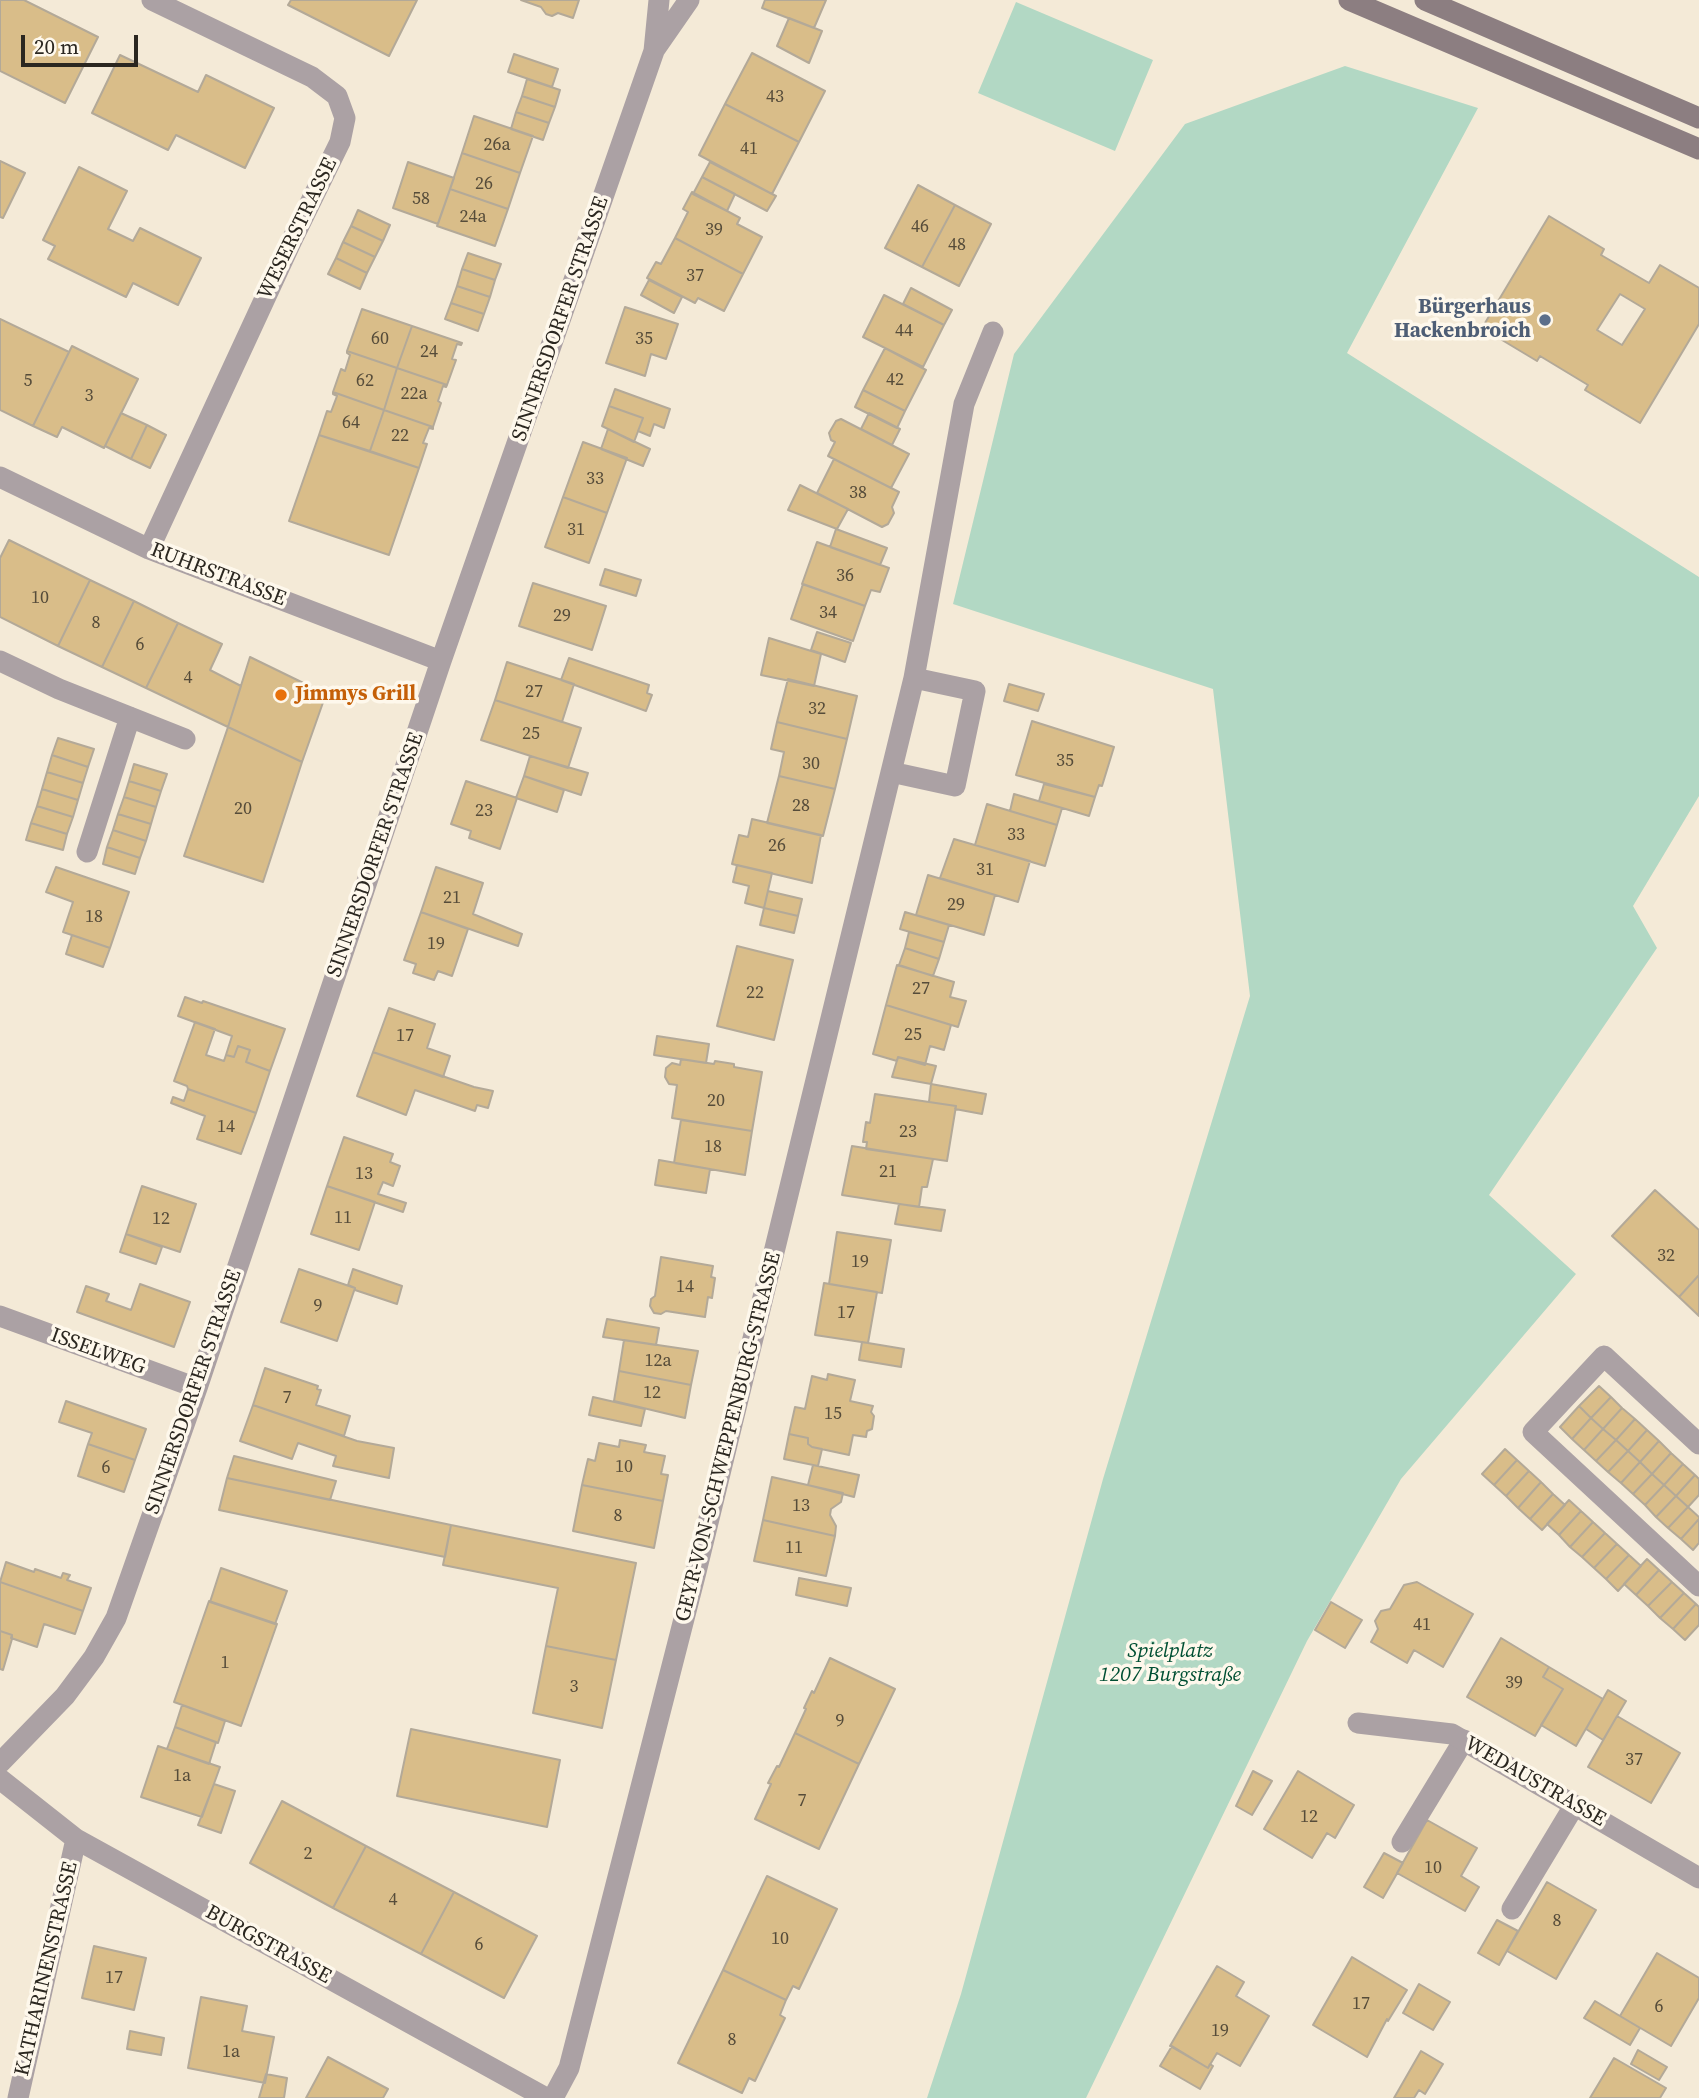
<!DOCTYPE html>
<meta charset="utf-8">
<style>
body{margin:0}
#map{position:relative;width:1699px;height:2098px;overflow:hidden;background:#f4ead7;font-family:"Source Serif 4",serif}
canvas{display:block}
.scale{position:absolute;left:21px;top:35px;width:117px;height:32px;box-sizing:border-box;border:4px solid #2b2720;border-top:0;padding-left:9px;font-size:21px;line-height:24px;white-space:nowrap;color:#2b2720;-webkit-text-stroke:5px #fef8ec;paint-order:stroke}
</style>
<div id="map">
<canvas width="1699" height="2098"></canvas>
<div class="scale">20 m</div>
</div>
<script>
const context = document.querySelector('canvas').getContext('2d');
context.lineJoin = 'round';
function fill(path, color) { context.fillStyle = color; context.fill(path, 'evenodd'); }
function trace(path, color, width, dash) { context.strokeStyle = color; context.lineWidth = width; context.lineCap = dash ? 'butt' : 'round'; context.setLineDash(dash || []); context.stroke(path); }
function drawText(font, color, halo, rows, align = 'center') {
  context.font = font + ' "Source Serif 4",serif'; context.lineWidth = 7; context.setLineDash([]); context.textBaseline = 'middle'; context.strokeStyle = halo; context.fillStyle = color; for (const [text, x, y, turn = 0] of rows) {
    context.save(); context.translate(x, y); context.rotate((+turn || 0) * Math.PI / 180); context.textAlign = isNaN(turn) ? turn : align; if (halo) context.strokeText(text, 0, 0); context.fillText(text, 0, 0); context.restore();
  }
}
fill(new Path2D(`
 M1016,2L1153,60L1115,151L978,93Z
 M1345,66L1478,108L1347,353L1699,577V796L1633,906L1657,948L1489,1195L1576,1274L1401,1479L1307,1641L1086,2098H927L961,1994L1103,1479L1250,996L1213,689L953,604L1014,354L1185,124Z`), '#b2d8c4');
const building = new Path2D(`
 M0,0H24L98,37L65,103L0,71Z
 M291,0H417L389,56L288,5Z
 M521,0H579L573,18L558,13L552,16L546,14L541,7Z
 M765,0H826L814,28L762,8Z
 M789,18L822,31L809,63L777,46Z
 M752,53L825,91L799,142L725,104Z
 M514,54L558,69L552,87L508,72Z
 M120,55L198,92L206,75L274,108L245,168L176,135L168,150L92,113Z
 M527,79L560,90L555,107L522,96Z
 M522,96L555,107L549,123L516,112Z
 M725,104L799,142L772,194L699,155Z
 M516,112L549,123L543,140L511,129Z
 M474,116L533,136L520,173L462,153Z
 M462,153L520,173L508,209L450,189Z
 M0,161L25,173L3,218L0,217Z
 M408,162L454,178L438,224L393,208Z
 M710,162L776,196L767,211L702,177Z
 M79,167L127,191L108,229L133,241L140,228L201,258L178,305L133,283L126,297L48,259L55,246L43,240Z
 M702,177L735,194L727,211L693,194Z
 M918,185L955,205L922,267L885,248Z
 M450,189L508,209L495,246L437,226Z
 M692,192L740,218L737,224L762,237L743,274L675,238L688,212L683,209Z
 M955,205L991,224L959,286L922,267Z
 M358,210L390,225L383,241L351,226Z
 M1549,216L1604,249L1601,255L1649,283L1660,265L1699,288V324L1640,423L1585,390L1588,385L1540,356L1537,361L1482,328ZM1620,294L1645,309L1622,345L1597,330Z
 M351,226L383,241L375,257L343,242Z
 M675,238L743,274L724,311L698,298L695,303L647,278L656,262L661,264Z
 M343,242L375,257L367,273L336,258Z
 M468,253L501,264L495,280L462,269Z
 M336,258L367,273L360,289L328,274Z
 M462,269L495,280L490,297L457,286Z
 M649,280L682,297L674,313L641,295Z
 M457,286L490,297L484,314L451,303Z
 M911,288L952,310L944,325L903,304Z
 M884,295L944,325L923,367L863,337Z
 M451,303L484,314L478,331L445,319Z
 M625,307L678,324L666,359L651,354L645,376L606,363Z
 M362,309L412,326L397,368L347,351Z
 M0,319L69,352L33,426L0,410Z
 M412,326L462,343L461,345L457,344L452,359L456,360L447,385L397,368Z
 M72,346L138,379L104,448L62,427L57,437L33,426Z
 M885,348L926,370L905,411L863,390Z
 M347,351L397,368L384,410L333,392L341,369L345,371L350,355L347,353Z
 M397,368L447,385L446,387L443,386L438,401L441,403L433,427L384,410Z
 M615,389L670,409L664,428L654,424L650,436L638,431L643,418L609,406Z
 M863,390L905,411L897,428L855,407Z
 M333,392L384,410L370,451L319,435L327,411L331,412L337,396L333,394Z
 M609,406L643,418L634,442L602,426Z
 M384,410L433,427V429L429,428L423,443L427,444L419,468L370,451Z
 M121,413L147,425L131,459L105,446Z
 M869,413L900,429L892,445L861,429Z
 M841,419L909,454L891,488L828,456L835,442L831,440L829,433L836,421Z
 M147,425L166,435L150,468L131,459Z
 M608,429L650,449L643,466L601,449Z
 M319,435L419,468L389,555L289,521Z
 M583,442L627,458L607,513L563,497Z
 M834,459L899,492L892,507L894,513L888,524L882,527L817,493Z
 M800,485L848,509L837,529L788,510Z
 M563,497L607,513L589,563L545,547Z
 M836,529L887,548L880,565L830,547Z
 M9,540L90,580L58,646L0,617V558Z
 M817,542L889,568L880,592L871,590L865,606L802,584Z
 M605,569L641,580L636,596L600,585Z
 M90,580L134,601L102,667L58,646Z
 M533,583L606,606L592,650L519,626Z
 M803,584L865,606L853,641L791,619Z
 M134,601L178,623L146,688L102,667Z
 M178,623L222,644L210,670L241,686L228,727L146,688Z
 M817,632L851,643L845,662L811,650Z
 M769,638L821,654L814,686L761,675Z
 M250,657L326,694L302,762L228,727Z
 M569,658L649,685L647,693L652,695L646,711L561,680Z
 M507,662L574,684L562,722L495,700Z
 M788,679L857,696L847,739L777,722Z
 M1009,684L1044,694L1038,711L1004,701Z
 M495,700L581,728L568,768L481,740Z
 M1032,721L1114,747L1102,786L1099,785L1095,797L1016,775Z
 M777,722L847,739L835,789L779,776L784,752L771,749Z
 M228,727L302,762L263,882L184,856Z
 M58,738L94,749L88,767L52,755Z
 M52,755L88,767L83,783L47,772Z
 M530,756L588,773L581,795L524,776Z
 M134,764L167,774L161,791L129,781Z
 M47,772L83,783L78,800L42,789Z
 M524,776L564,790L557,812L516,798Z
 M779,776L835,789L823,836L767,823Z
 M129,781L161,791L156,807L124,797Z
 M466,781L517,798L500,849L469,838L471,831L451,824Z
 M1044,784L1095,797L1089,816L1039,801Z
 M42,789L78,800L73,817L37,806Z
 M1014,794L1062,808L1057,825L1010,811Z
 M124,797L156,807L151,824L118,814Z
 M987,804L1057,825L1045,866L975,845Z
 M37,806L73,817L67,834L31,823Z
 M118,814L151,824L146,841L113,830Z
 M752,819L821,835L812,883L732,864L739,835L748,837Z
 M31,823L67,834L63,850L26,840Z
 M113,830L146,841L140,858L107,847Z
 M954,839L1030,861L1018,902L940,878Z
 M107,847L140,858L135,874L103,864Z
 M737,865L772,873L764,908L745,903L749,886L733,882Z
 M56,867L129,892L110,948L63,932L73,902L46,892Z
 M436,867L483,883L473,914L522,934L518,946L421,912Z
 M928,875L995,895L984,935L916,915Z
 M768,891L802,899L798,916L764,908Z
 M764,908L798,916L794,933L760,925Z
 M421,912L468,929L452,976L438,971L434,980L413,973L416,964L404,960Z
 M905,912L949,925L944,942L900,929Z
 M909,932L944,942L939,959L905,948Z
 M72,935L110,948L103,967L66,954Z
 M737,946L793,960L774,1040L717,1026Z
 M905,948L939,959L933,976L899,965Z
 M897,965L954,982L950,997L966,1001L958,1027L886,1005Z
 M185,997L202,1003L203,1001L285,1029L270,1071L246,1062L250,1050L238,1046L234,1057L226,1055L232,1036L178,1016Z
 M886,1005L951,1025L944,1050L930,1046L925,1065L898,1057L897,1061L873,1054Z
 M389,1008L435,1024L427,1048L450,1056L443,1077L373,1052Z
 M195,1022L215,1029L206,1055L224,1061L226,1055L234,1057L238,1046L250,1050L246,1062L270,1071L256,1113L188,1089L187,1086L174,1081Z
 M657,1036L709,1044L706,1063L654,1055Z
 M373,1052L474,1087L493,1091L488,1108L477,1105L475,1111L415,1090L406,1115L357,1096Z
 M898,1057L936,1066L931,1084L892,1077Z
 M681,1059L714,1064L715,1061L734,1064V1067L762,1072L752,1131L672,1118L677,1085L669,1084L665,1077L666,1068L672,1063L680,1065Z
 M931,1084L986,1094L982,1114L955,1109L956,1106L929,1102Z
 M188,1089L256,1113L241,1154L197,1139L205,1116L171,1103L173,1097L184,1101Z
 M875,1094L956,1106L947,1161L866,1149L867,1142H863L866,1122L870,1123Z
 M681,1120L752,1131L745,1175L674,1163Z
 M344,1137L393,1154L390,1162L400,1166L393,1186L383,1182L378,1194L406,1203L403,1212L327,1186Z
 M852,1146L933,1159L927,1187H922L919,1207L842,1195Z
 M659,1160L710,1169L706,1193L655,1185Z
 M142,1186L196,1204L180,1252L126,1234Z
 M327,1186L375,1202L359,1250L311,1234Z
 M1655,1190L1699,1230V1275L1679,1297L1612,1236Z
 M899,1204L945,1210L941,1231L895,1224Z
 M837,1232L891,1240L882,1293L829,1284Z
 M126,1234L162,1247L156,1264L120,1252Z
 M661,1257L713,1266L711,1277L715,1278L712,1298L708,1297L705,1317L666,1311L661,1314L654,1313L650,1306L651,1299L655,1296Z
 M299,1269L355,1288L337,1341L281,1322Z
 M353,1269L402,1286L397,1304L355,1290V1288L348,1285Z
 M1699,1275V1316L1679,1297Z
 M824,1283L877,1292L868,1343L815,1335Z
 M140,1284L190,1302L174,1347L77,1312L86,1286L109,1294L106,1301L131,1310Z
 M607,1319L659,1328L656,1345L603,1337Z
 M624,1340L698,1351L691,1385L619,1371Z
 M862,1342L904,1349L901,1367L859,1360Z
 M265,1368L318,1386L317,1389L321,1390L316,1405L350,1416L344,1436L253,1405Z
 M619,1371L691,1385L685,1418L614,1401Z
 M828,1374L855,1380L850,1401L873,1406L871,1412L874,1416L872,1429L867,1431L866,1437L853,1435L849,1455L812,1447L808,1444V1438L789,1434L795,1407L805,1409L812,1376L827,1380Z
 M1599,1386L1611,1397L1591,1418L1579,1406Z
 M593,1397L645,1409L641,1426L589,1415Z
 M1611,1397L1622,1408L1603,1429L1591,1418Z
 M66,1401L146,1429L135,1460L88,1444L92,1433L59,1422Z
 M253,1405L357,1441L394,1448L389,1478L333,1466L336,1456L298,1443L292,1459L240,1441Z
 M1579,1406L1591,1418L1572,1439L1560,1427Z
 M1622,1408L1635,1419L1616,1440L1603,1429Z
 M1591,1418L1603,1429L1584,1450L1572,1439Z
 M1635,1419L1647,1430L1628,1451L1616,1440Z
 M1603,1429L1616,1440L1596,1461L1584,1450Z
 M1647,1430L1659,1441L1640,1462L1628,1451Z
 M789,1434L808,1438V1444L812,1447L822,1449L818,1466L784,1459Z
 M620,1440L646,1445L644,1452L665,1456L661,1474L668,1475L663,1501L582,1485L588,1459L595,1461L599,1443L619,1447Z
 M1616,1440L1628,1451L1608,1472L1596,1461Z
 M1659,1441L1671,1453L1652,1474L1640,1462Z
 M88,1444L135,1460L124,1492L78,1476Z
 M1505,1449L1517,1460L1494,1485L1482,1474Z
 M1628,1451L1640,1462L1621,1483L1608,1472Z
 M1671,1453L1683,1464L1664,1485L1652,1474Z
 M234,1456L336,1481L330,1500L227,1478Z
 M1517,1460L1529,1471L1506,1496L1494,1485Z
 M1640,1462L1652,1474L1633,1494L1621,1483Z
 M1683,1464L1695,1475L1676,1496L1664,1485Z
 M813,1465L859,1475L854,1497L808,1485Z
 M1529,1471L1541,1482L1518,1508L1506,1496Z
 M1652,1474L1664,1485L1645,1505L1633,1494Z
 M1695,1475L1699,1479V1495L1688,1507L1676,1496Z
 M772,1477L843,1493L841,1502L831,1509L830,1515L836,1526L835,1536L763,1520Z
 M227,1478L451,1525L445,1557L219,1510Z
 M1541,1482L1553,1494L1530,1519L1518,1508Z
 M582,1485L663,1501L654,1548L573,1531Z
 M1664,1485L1676,1496L1656,1517L1645,1505Z
 M1553,1494L1565,1505L1542,1530L1530,1519Z
 M1676,1496L1688,1507L1668,1528L1656,1517Z
 M1569,1500L1581,1511L1559,1535L1547,1524Z
 M1688,1507L1699,1517V1519L1681,1539L1668,1528Z
 M1581,1511L1593,1522L1570,1547L1559,1535Z
 M1699,1519V1543L1693,1550L1681,1539Z
 M763,1520L835,1536L826,1576L754,1561Z
 M1593,1522L1605,1533L1582,1557L1570,1547Z
 M451,1525L636,1563L616,1660L546,1646L558,1588L443,1565Z
 M1605,1533L1617,1544L1594,1568L1582,1557Z
 M1617,1544L1629,1555L1606,1579L1594,1568Z
 M1629,1555L1641,1566L1618,1591L1606,1579Z
 M1647,1559L1659,1570L1636,1595L1624,1584Z
 M6,1562L34,1572L35,1569L61,1578L63,1573L70,1575L67,1580L91,1588L83,1611L0,1582Z
 M221,1568L287,1591L275,1624L210,1602Z
 M1659,1570L1672,1582L1648,1606L1636,1595Z
 M799,1578L851,1588L847,1606L796,1595Z
 M0,1582L83,1611L75,1634L44,1624L37,1647L11,1638L12,1635L0,1631Z
 M1417,1582L1473,1614L1443,1667L1414,1650L1407,1663L1371,1642L1378,1629L1375,1621L1381,1611L1390,1609L1404,1585Z
 M1672,1582L1684,1593L1660,1618L1648,1606Z
 M1684,1593L1696,1604L1673,1629L1660,1618Z
 M209,1601L277,1624L241,1726L174,1702Z
 M1331,1602L1362,1620L1345,1648L1315,1630Z
 M1696,1604L1699,1607V1625L1685,1640L1673,1629Z
 M0,1631L12,1635V1639L3,1670L0,1669Z
 M1501,1638L1549,1667L1543,1677L1563,1689L1535,1736L1467,1697Z
 M546,1646L616,1660L602,1728L533,1713Z
 M830,1658L895,1689L859,1764L795,1733L806,1709L804,1708L812,1691L814,1693Z
 M1549,1667L1603,1699L1576,1746L1541,1725L1563,1689L1543,1677Z
 M1608,1690L1626,1701L1603,1740L1586,1729Z
 M182,1705L225,1721L218,1743L175,1727Z
 M1617,1716L1680,1753L1651,1803L1588,1767Z
 M175,1727L216,1742L209,1764L167,1749Z
 M411,1729L560,1760L547,1827L397,1796Z
 M795,1733L859,1764L819,1849L755,1819L771,1784L768,1783L777,1766L779,1767Z
 M158,1746L220,1767L202,1817L141,1797Z
 M1253,1771L1272,1781L1252,1815L1236,1806Z
 M1298,1771L1354,1805L1335,1838L1327,1833L1312,1858L1264,1829Z
 M214,1784L235,1791L221,1833L198,1825Z
 M282,1801L366,1846L333,1908L250,1863Z
 M1427,1820L1477,1848L1461,1876L1479,1887L1465,1911L1397,1873Z
 M366,1846L454,1892L421,1954L333,1908Z
 M1384,1853L1403,1863L1383,1898L1364,1887Z
 M767,1876L837,1909L799,1989L793,1986L786,2000L723,1970Z
 M1547,1882L1596,1910L1556,1979L1507,1951Z
 M454,1892L537,1936L504,1998L421,1954Z
 M1497,1920L1518,1931L1499,1965L1478,1953Z
 M94,1946L146,1958L134,2010L82,1998Z
 M1657,1953L1699,1978V1998L1671,2046L1620,2016Z
 M1352,1957L1407,1990L1388,2021L1387,2019L1367,2057L1313,2025Z
 M1217,1966L1244,1982L1236,1996L1269,2016L1240,2066L1217,2053L1208,2068L1170,2046Z
 M723,1970L786,2000L780,2015L785,2018L755,2081L749,2078L742,2093L678,2063Z
 M1419,1984L1450,2002L1433,2030L1403,2013Z
 M201,1997L247,2006L242,2031L274,2037L265,2083L188,2068Z
 M1595,2001L1640,2028L1630,2045L1584,2018Z
 M130,2031L164,2038L161,2055L127,2049Z
 M1172,2046L1208,2068L1210,2064L1213,2066L1200,2089L1160,2066Z
 M1638,2050L1667,2067L1659,2080L1631,2064Z
 M1421,2051L1443,2064L1425,2094L1419,2090L1414,2098H1394Z
 M328,2057L388,2089L383,2098H306Z
 M1614,2058L1666,2088L1660,2098H1590Z
 M266,2074L287,2078L284,2098H259Z`);
fill(building, '#d9bd89');
trace(building, '#b3a998', 2);
trace(new Path2D(`
 M0,661L59,689L185,739
 M87,852L130,717
 M1699,1444L1604,1356L1533,1432L1699,1586
 M1402,1842L1464,1740
 M1512,1909L1574,1806`), '#aba1a4', 21);
trace(new Path2D(`
 M655,49L689,0
 M0,477L149,549L441,661
 M149,549L292,240L340,142L345,118L337,96L312,77L152,0
 M891,772L955,786L975,691L914,678L964,404L993,332
 M0,1316L197,1388
 M1358,1723L1452,1734L1699,1878
 M0,1763L65,1696L94,1657L116,1618L197,1388L441,661L654,51L659,0
 M0,1779L76,1839L546,2098
 M18,2098L76,1839
 M553,2098L569,2068L696,1572L914,678`), '#aba1a4', 21);
trace(new Path2D(`
 M1349,0L1699,149
 M1425,0L1699,118`), '#8c7e81', 21);
for (const [x, y, r, color] of [
 [1545,320,7,"#5c6f8a"],
 [281,695,7,"#e8710a"]
]) { const dot = new Path2D(); dot.arc(x, y, r, 0, 2 * Math.PI); context.fillStyle = color; context.fill(dot); trace(dot, '#fef8ec', 2.5); }
drawText('18px', '#564c3a', null, [
 ["43",775,97],
 ["26a",497,145],
 ["41",749,149],
 ["26",484,184],
 ["58",421,199],
 ["24a",473,217],
 ["46",920,227],
 ["39",714,230],
 ["48",957,245],
 ["37",695,276],
 ["44",904,331],
 ["60",380,339],
 ["35",644,339],
 ["24",429,352],
 ["42",895,380],
 ["5",28,381],
 ["62",365,381],
 ["22a",414,394],
 ["3",89,396],
 ["64",351,423],
 ["22",400,436],
 ["33",595,479],
 ["38",858,493],
 ["31",576,530],
 ["36",845,576],
 ["10",40,598],
 ["34",828,613],
 ["29",562,616],
 ["8",96,623],
 ["6",140,645],
 ["4",188,678],
 ["27",534,692],
 ["32",817,709],
 ["25",531,734],
 ["35",1065,761],
 ["30",811,764],
 ["28",801,806],
 ["20",243,809],
 ["23",484,811],
 ["33",1016,835],
 ["26",777,846],
 ["31",985,870],
 ["21",452,898],
 ["29",956,905],
 ["18",94,917],
 ["19",436,944],
 ["27",921,989],
 ["22",755,993],
 ["25",913,1035],
 ["17",405,1036],
 ["20",716,1101],
 ["14",226,1127],
 ["23",908,1132],
 ["18",713,1147],
 ["21",888,1172],
 ["13",364,1174],
 ["11",343,1218],
 ["12",161,1219],
 ["32",1666,1256],
 ["19",860,1262],
 ["14",685,1287],
 ["9",318,1306],
 ["17",846,1313],
 ["12a",658,1361],
 ["12",652,1393],
 ["7",287,1398],
 ["15",833,1414],
 ["10",624,1467],
 ["6",106,1468],
 ["13",801,1506],
 ["8",618,1516],
 ["11",794,1548],
 ["41",1422,1625],
 ["1",225,1663],
 ["39",1514,1683],
 ["3",574,1687],
 ["9",840,1721],
 ["37",1634,1760],
 ["1a",182,1776],
 ["7",802,1801],
 ["12",1309,1817],
 ["2",308,1854],
 ["10",1433,1868],
 ["4",393,1900],
 ["8",1557,1921],
 ["10",780,1939],
 ["6",479,1945],
 ["17",114,1978],
 ["17",1361,2004],
 ["6",1659,2007],
 ["19",1220,2031],
 ["8",732,2040],
 ["1a",231,2052]
]);
drawText('21px', '#2b2720', '#fef8ec', [
 ["WESERSTRASSE",298,229,-64],
 ["SINNERSDORFER STRASSE",561,319,-71],
 ["RUHRSTRASSE",218,575,21],
 ["SINNERSDORFER STRASSE",376,855,-71],
 ["ISSELWEG",98,1352,20],
 ["SINNERSDORFER STRASSE",194,1392,-71],
 ["GEYR-VON-SCHWEPPENBURG-STRASSE",729,1437,-76],
 ["WEDAUSTRASSE",1535,1782,30],
 ["BURGSTRASSE",268,1945,29],
 ["KATHARINENSTRASSE",47,1969,-77]
]);
drawText('bold 21px', '#4e5e75', '#fef8ec', [
 ["Bürgerhaus",1531,308],
 ["Hackenbroich",1531,332]
], 'right');
drawText('bold 21px', '#c56008', '#fef8ec', [
 ["Jimmys Grill",295,695]
], 'left');
drawText('italic 21px', '#004f33', '#fef8ec', [
 ["Spielplatz",1170,1652],
 ["1207 Burgstraße",1170,1676]
]);
</script>
